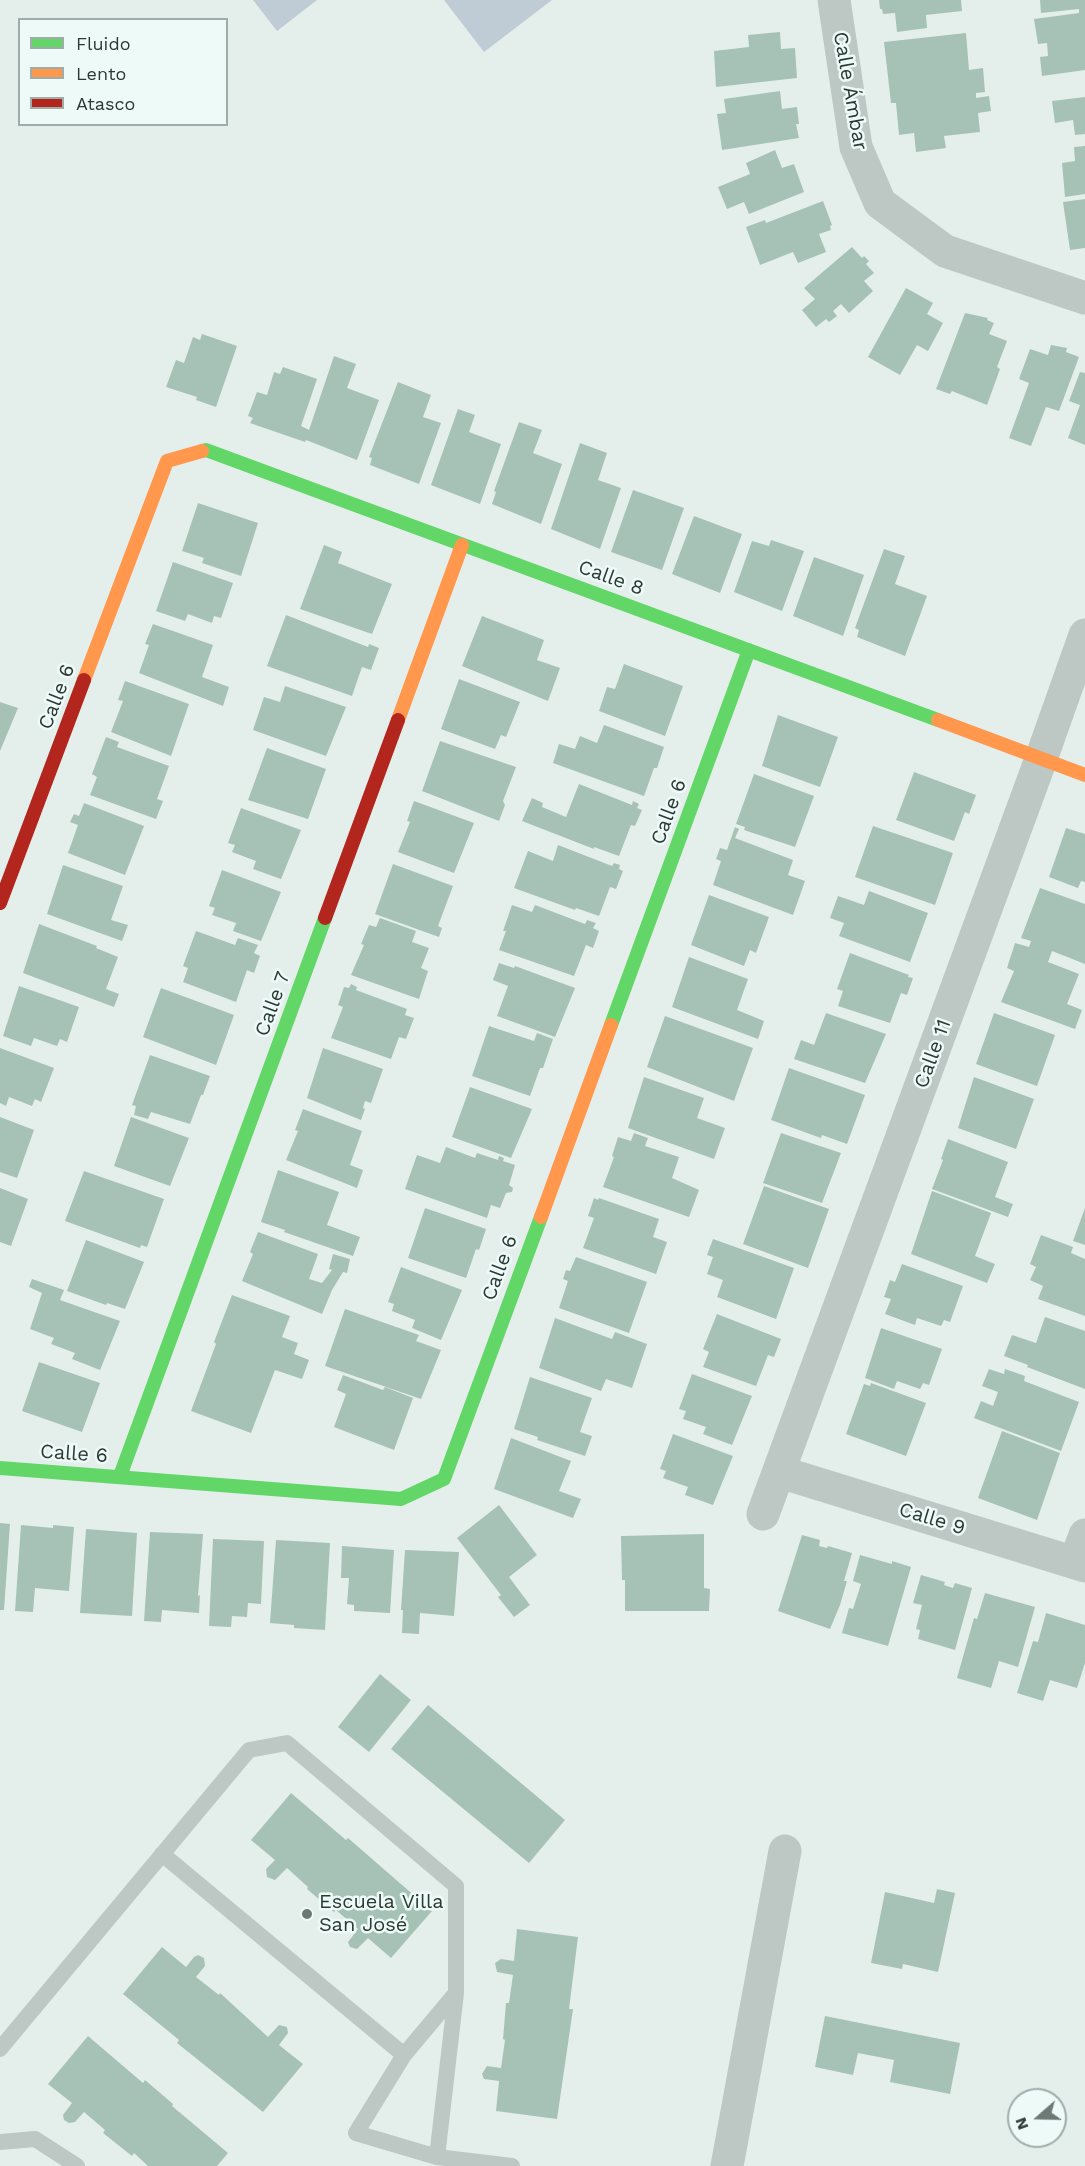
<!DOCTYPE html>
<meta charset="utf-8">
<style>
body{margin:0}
#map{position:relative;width:1085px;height:2166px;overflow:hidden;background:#e4efec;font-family:"Work Sans",sans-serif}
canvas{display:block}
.legend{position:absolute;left:18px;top:18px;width:210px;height:108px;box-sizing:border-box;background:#edfaf8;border:2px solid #9fada9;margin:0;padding:8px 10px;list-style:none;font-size:18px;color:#2b3a33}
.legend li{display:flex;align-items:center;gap:12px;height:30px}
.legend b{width:30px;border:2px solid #9fada9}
.north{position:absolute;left:1007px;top:2088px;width:60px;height:60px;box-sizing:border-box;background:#edfaf8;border:2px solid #9fada9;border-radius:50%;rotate:250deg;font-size:16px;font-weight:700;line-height:24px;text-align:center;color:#2b3a33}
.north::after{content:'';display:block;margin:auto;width:21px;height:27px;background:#6c7974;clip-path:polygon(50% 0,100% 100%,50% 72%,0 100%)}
</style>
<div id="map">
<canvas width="1085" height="2166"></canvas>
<ul class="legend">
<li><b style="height:8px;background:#63d668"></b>Fluido</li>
<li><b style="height:8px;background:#ff974d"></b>Lento</li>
<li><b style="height:8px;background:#b3261e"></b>Atasco</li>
</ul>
<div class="north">N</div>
</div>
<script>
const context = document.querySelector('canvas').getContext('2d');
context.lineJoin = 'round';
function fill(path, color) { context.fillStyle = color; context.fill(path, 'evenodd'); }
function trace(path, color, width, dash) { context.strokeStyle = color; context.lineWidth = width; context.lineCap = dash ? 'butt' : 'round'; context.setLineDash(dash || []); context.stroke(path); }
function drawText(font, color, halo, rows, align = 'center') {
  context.font = font + ' "Work Sans",sans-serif'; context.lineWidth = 5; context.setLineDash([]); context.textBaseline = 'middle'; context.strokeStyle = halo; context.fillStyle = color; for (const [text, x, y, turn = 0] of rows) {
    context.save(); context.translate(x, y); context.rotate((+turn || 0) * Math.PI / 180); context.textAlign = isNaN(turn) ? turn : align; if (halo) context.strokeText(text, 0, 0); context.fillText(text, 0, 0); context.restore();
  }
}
fill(new Path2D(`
 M253,0H317L277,31Z
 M444,0H552L484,52Z`), '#bfcbd5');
fill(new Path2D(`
 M879,0H961L962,11L926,15L927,28L897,32L895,13L883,14L882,9H880Z
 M1040,0H1085V70L1042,76L1040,57L1048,56L1047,43L1038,44L1034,19L1079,13V9L1041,13Z
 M780,32L781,49L795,48L797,78L716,87L714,51L749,47L748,35Z
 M966,33L969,70L983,68L985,92L976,93V98L989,96L991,111L978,113L980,132L944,136L946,148L916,152L914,133L899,135L896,103H891L884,42Z
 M780,91L782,109L797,107L799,124H796L799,138L722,150L717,114L726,113L724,99Z
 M1085,97V134L1075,135L1073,120L1055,123L1052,101Z
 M1085,146V194L1065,197L1062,163L1075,161L1074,147Z
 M775,150L782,168L794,164L804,192L749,214L744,202L727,209L718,187L750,174L746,163Z
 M1085,199V248L1070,250L1063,202Z
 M823,201L832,225L830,226L831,230L819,234L826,252L798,263L793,252L760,265L746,227L765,220L766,223Z
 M852,247L862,258L864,256L869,261L866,264L874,273L864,281L873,291L849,313L841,304L833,311L837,316L829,322L826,319L816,327L802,310L815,299L804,288Z
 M906,288L933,303L927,314L943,323L928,351L917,345L900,375L868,357Z
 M965,313L988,318L987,320L994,323L989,334L1007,341L997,367L1000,369L987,405L952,391L950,394L936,389Z
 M202,334L237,346L216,407L196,400L197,397L166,387L176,360L184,363L193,337L200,340Z
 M1051,345L1067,348L1066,352L1079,357L1059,411L1046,407L1031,446L1009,438L1029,383L1019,379L1030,349L1048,355Z
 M334,356L356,364L347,388L379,400L357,460L306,440L305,442L250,423L253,418L248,416L257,392L267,395L274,372L280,374L283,367L317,379L301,426L309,430Z
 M1080,372L1085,373V445L1068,438L1080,405L1069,401Z
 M398,382L431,395L423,417L441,423L419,484L370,465L372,458L369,457Z
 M458,409L475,415L469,432L501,444L480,504L431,485Z
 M519,422L542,430L533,453L562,464L541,524L492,504L496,492L494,491Z
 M580,443L607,453L598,480L621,488L600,549L551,529Z
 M633,490L684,508L662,570L611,552Z
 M198,503L258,523L241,576L202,563L204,558L182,551Z
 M694,516L742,534L720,593L672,574Z
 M771,540L804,551L782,611L734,592L752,541L769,546Z
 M324,545L342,552L338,563L392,584L372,634L300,609Z
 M884,549L905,556L895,584L927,596L905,656L857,637L859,630L855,628Z
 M814,557L864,575L843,636L793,616Z
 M173,562L233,583L221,618L214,616L212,623L188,614L185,621L156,611Z
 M286,615L368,647L369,644L379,648L371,670L362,667L352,696L267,666Z
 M482,616L544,640L537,660L560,668L548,701L462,666Z
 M153,624L213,645L202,677L229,687L223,706L139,673L149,645L145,644Z
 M624,664L683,686L665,736L599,711L607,687L615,689Z
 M459,679L520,702L506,737L501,735L495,749L441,729Z
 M125,681L189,704L171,756L111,732L123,701L118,700Z
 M285,686L346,707L326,756L253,730L264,697L280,702Z
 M0,702L18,708L0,751Z
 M778,715L838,737L820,787L762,766Z
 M604,725L664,747L657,768H654L644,796L553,763L559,744L575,749L580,736L597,743Z
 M106,737L119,742L117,747L169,766L157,799L163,801L156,819L90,795L97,777L92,774Z
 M440,741L516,767L503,801L505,805L499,821L422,791Z
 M267,748L326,769L308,819L248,800Z
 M914,772L976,795L969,814L965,812L954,841L896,820Z
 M754,774L814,796L795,847L744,830L745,827L736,824Z
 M579,784L632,805L633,801L639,804L637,808L642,810L635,826L631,825L619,856L594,847V849L522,821L532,798L543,803L542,807L566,817Z
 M414,801L474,823L454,873L398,852L410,822L407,821Z
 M84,803L144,826L125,875L68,853L78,825L70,822L74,814L79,816Z
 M241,808L301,830L281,879L253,869L256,861L232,852L235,845L228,843Z
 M873,826L953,853L935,905L855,877Z
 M735,827L739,829L735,838L793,860L788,875L805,881L793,915L713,885L721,861L716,859L720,848L727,850Z
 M1066,828L1085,834V882L1081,881L1078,888L1049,877Z
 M558,845L612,866L614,863L620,865L619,869L623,871L616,889L610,887L599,916L576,908L575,910L514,888L528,851L553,861Z
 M393,864L453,886L438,926L442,928L439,937L375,914Z
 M63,865L123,886L111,920L128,925L122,941L47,914Z
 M222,870L281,892L261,941L233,931L236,923L212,915L215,908L209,906Z
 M1040,888L1085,904V964L1052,951L1048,962L1079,974L1067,1004L1082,1010L1075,1029L1001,1002L1014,971L1007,968L1015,943L1029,947L1031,941L1021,938Z
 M869,891L928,913L910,962L839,936L844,923L830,918L838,896L864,905Z
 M709,895L769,917L756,953L750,950L744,966L691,945Z
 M512,905L532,912L535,905L585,924L587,920L596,923L593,928L599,931L593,948L586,945L574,976L499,950L506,931H503Z
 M380,918L416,931L412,942L429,948L421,968L428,971L419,999L351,975L364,945L361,944L369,925L376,927Z
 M39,924L97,946L96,948L118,957L106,989L119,994L114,1007L23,973Z
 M196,931L235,945L238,938L258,945L254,953L260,956L254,973L247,970L236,1002L183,982L188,968L183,966Z
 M850,953L909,975L908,977L913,978L907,995L901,993L890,1023L838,1006L843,991L837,989Z
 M689,957L748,979L737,1010L764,1021L758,1039L672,1007Z
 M499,963L514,968L515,966L575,988L555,1037L497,1016L508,986L493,980Z
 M351,984L357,987L356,990L407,1009L405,1015L414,1018L406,1039L399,1037L391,1059L331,1038L343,1007L338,1005L344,987L349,988Z
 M19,986L79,1007L67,1042L60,1039L57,1046L34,1038L31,1046L3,1036Z
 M161,988L234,1015L216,1065L143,1037Z
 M826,1013L886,1034L865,1083L794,1059L801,1040L814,1045Z
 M994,1013L1055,1035L1037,1086L976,1064Z
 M665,1016L753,1048L734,1101L647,1067Z
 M489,1026L534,1041L537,1033L553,1039L543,1068H540L530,1096L472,1076Z
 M0,1048L54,1068L41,1102L35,1099L32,1106L9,1097L6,1106L0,1103Z
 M323,1048L383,1069L371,1103L365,1101L363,1108L365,1109L361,1120L307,1098Z
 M150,1055L210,1076L203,1095H201L190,1124L151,1112L148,1119L134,1115L136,1106L132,1105Z
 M789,1068L865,1095L847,1144L822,1135L821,1138L771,1120Z
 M644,1077L704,1098L697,1118L725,1128L714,1159L628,1128Z
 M974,1077L1034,1099L1016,1149L958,1128Z
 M470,1087L532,1109L511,1158L452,1137Z
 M303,1109L362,1131L350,1165L363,1170L357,1188L286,1160L298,1131L295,1130Z
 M0,1117L34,1130L17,1178L0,1172Z
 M131,1117L189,1138L170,1186L114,1166Z
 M634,1133L648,1138L645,1146L679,1157L672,1178L699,1190L689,1217L603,1187L614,1157L612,1156L618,1137L631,1141Z
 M781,1133L841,1153L822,1203L763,1183Z
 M948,1139L1008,1162L995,1197L1013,1204L1008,1217L932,1189L943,1160L941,1159Z
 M446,1147L475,1158L477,1153L498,1160L499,1156L504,1158L503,1161L515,1165L509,1185L513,1188L512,1192L506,1193L500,1208L491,1205L487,1218L405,1189L417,1155L440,1163Z
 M278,1170L339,1192L327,1225L360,1237L353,1256L284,1232L285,1230L261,1222Z
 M84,1171L164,1199L147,1247L141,1245L140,1248L65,1221Z
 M764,1186L829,1209L808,1268L743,1244Z
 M0,1188L28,1199L11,1246L0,1242Z
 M932,1191L991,1213L975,1256L995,1264L987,1283L911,1254Z
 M594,1198L598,1200L599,1198L659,1219L653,1237L667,1242L656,1274L583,1248L594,1218L588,1216Z
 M425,1208L486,1229L479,1250L476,1249L466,1278L408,1258Z
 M1085,1208V1245L1073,1241Z
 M258,1232L318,1254L309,1279L322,1283L332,1270L329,1269L333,1254L350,1259L347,1273L343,1272L332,1290L322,1314L242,1281L253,1254L250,1252Z
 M1041,1235L1073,1247L1071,1253L1085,1259V1316L1038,1299L1043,1286L1030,1280L1036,1267L1030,1264Z
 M713,1239L794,1268L776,1319L717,1297L723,1280L707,1274L713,1257L707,1255Z
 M86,1240L144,1262L125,1309L107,1303L106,1305L67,1291Z
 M576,1257L647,1282L629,1333L559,1308L568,1281L563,1279L566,1270L570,1271Z
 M902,1264L963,1286L950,1322L944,1320L941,1326L917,1318L915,1325L885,1314L891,1299L884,1297L890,1280L895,1282Z
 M401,1267L462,1290L441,1340L412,1328L415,1320L392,1311L394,1304L388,1302Z
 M32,1279L64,1290L60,1300L120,1321L100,1370L72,1359L75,1353L51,1344L54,1338L30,1329L42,1293L29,1287Z
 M232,1295L290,1316L282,1337L298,1343L294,1354L309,1360L302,1379L275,1370L251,1433L191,1411L216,1344L214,1342Z
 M345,1309L419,1335L416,1341L441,1350L421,1399L325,1366Z
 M717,1314L781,1339L774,1357L768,1355L756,1386L703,1367L709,1352L703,1349Z
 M1045,1317L1085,1331V1389L1027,1367L1028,1365L1004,1356L1012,1335L1036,1343Z
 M555,1318L612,1339L615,1332L647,1344L632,1388L606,1379L601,1391L539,1368Z
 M881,1328L942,1349L929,1385L923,1383L920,1389L897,1381L894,1389L865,1378Z
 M39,1362L100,1383L82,1432L22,1411Z
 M989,1369L1004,1374L1005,1369L1025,1376L1024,1381L1079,1402L1061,1451L974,1418L981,1401L993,1406L998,1392L982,1386Z
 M692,1374L752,1396L732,1445L703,1434L706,1427L683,1419L686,1411L679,1409Z
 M343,1375L383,1390L385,1387L413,1398L394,1450L334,1427L346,1394L337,1390Z
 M530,1377L592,1398L580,1432L592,1436L585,1456L537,1440L538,1437L514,1429Z
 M871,1383L926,1403L906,1456L846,1434L864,1384L870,1386Z
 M1002,1431L1060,1453L1037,1520L978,1498Z
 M673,1434L733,1456L713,1505L685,1495L688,1487L663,1478L666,1471L660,1469Z
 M511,1438L571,1461L559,1491L581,1499L573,1518L494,1489Z
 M499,1505L537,1555L509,1577L530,1605L514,1617L498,1597L501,1595L457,1538Z
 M0,1523L10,1524L4,1610H0Z
 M21,1525L53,1528V1525L74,1527L69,1591L35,1588L33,1612L15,1611Z
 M86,1529L137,1533L132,1616L80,1613Z
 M150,1532L203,1534L198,1596L200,1595L199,1613L162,1610L161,1622L144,1621Z
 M704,1534V1588L710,1589L709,1611H625V1580H622L621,1536Z
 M802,1535L820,1540L819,1546L827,1548L828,1546L852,1553L844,1581H847L840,1605L830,1629L778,1611Z
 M213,1539L264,1541L261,1604L248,1603L247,1617L232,1616L231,1627L209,1626Z
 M276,1540L330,1543L325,1630L294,1628V1625L270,1623Z
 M342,1546L394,1550L390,1613L354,1611V1605L347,1604L349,1578H341Z
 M405,1550L459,1552L454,1616L420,1613L419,1634L402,1633L403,1610H401Z
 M860,1555L892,1564V1561L911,1567L888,1646L842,1633L849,1608L853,1609L861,1584L853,1581Z
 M921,1575L945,1582L944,1585L953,1588L955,1583L972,1588L955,1650L918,1639L920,1630L916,1629L922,1605L913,1603Z
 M985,1593L1035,1607L1018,1667L999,1661L991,1688L957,1678L974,1618L977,1619Z
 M1046,1613L1085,1625V1663L1077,1688L1050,1680L1043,1701L1017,1693L1033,1641L1038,1642Z
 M380,1674L411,1700L369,1752L338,1727Z
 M428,1705L565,1820L529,1863L391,1749Z
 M291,1793L346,1840L348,1838L432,1911L391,1958L368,1938L357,1949L350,1947L348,1942L358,1929L336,1910L334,1912L307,1889L308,1887L287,1868L275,1880L267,1877L266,1869L275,1860L251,1840Z
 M937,1889L955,1893L938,1972L903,1964L902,1969L871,1963L885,1892L934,1903Z
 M517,1929L578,1937L569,2009H573L557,2119L496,2111L499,2081L484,2079L482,2074L487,2066L501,2068L505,2040L503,2039L506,2003H509L513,1975L497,1972L495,1963L501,1959L514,1961Z
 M162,1947L186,1967L194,1957L198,1955L204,1958L205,1966L196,1977L219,1995L220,1993L268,2037L279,2025L287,2027L288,2033L279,2045L303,2064L263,2112L177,2043L179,2040L123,1994Z
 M825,2016L960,2043L950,2094L890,2082L894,2060L858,2053L853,2075L815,2067Z
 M88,2036L143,2083L145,2080L173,2104L172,2106L228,2153L217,2166H148L134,2153L132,2156L103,2133L105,2130L84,2112L75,2122L69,2123L64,2120L63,2115L72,2103L48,2084Z`), '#a6c2b6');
trace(new Path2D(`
 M162,1854L404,2055
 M0,2049L249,1750L287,1743L456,1886V1993L404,2055L356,2133L437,2157L512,2166
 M0,2142L35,2139L77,2166
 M437,2157L456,1993`), '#bdc8c5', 16);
trace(new Path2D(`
 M834,0L856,147L880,203L945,251L1085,298
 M780,1472L1085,1566
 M763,1514L1041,759L1085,635
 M1075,1563L1085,1535
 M727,2166L785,1851`), '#bdc8c5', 33);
trace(new Path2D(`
 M202,451L206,450L938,720
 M611,1025L749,650
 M0,1468L401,1499L444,1479L541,1217
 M120,1476L325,918`), '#63d668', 14);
trace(new Path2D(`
 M84,680L167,461L202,451
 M398,720L462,545
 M938,720L1085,775
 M541,1217L611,1025`), '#ff974d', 14);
trace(new Path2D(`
 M0,903L84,680
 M325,918L398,720`), '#b3261e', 14);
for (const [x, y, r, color] of [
 [307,1914,6,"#6c7974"]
]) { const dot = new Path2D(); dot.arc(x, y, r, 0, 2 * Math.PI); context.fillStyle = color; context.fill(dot); trace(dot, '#edfaf8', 2); }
drawText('20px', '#2b3a33', '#edfaf8', [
 ["Calle Ámbar",850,91,80],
 ["Calle 8",611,578,20],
 ["Calle 6",57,697,-69],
 ["Calle 6",669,812,-70],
 ["Calle 7",273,1004,-70],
 ["Calle 11",933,1054,-70],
 ["Calle 6",500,1268,-70],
 ["Calle 6",74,1454,4],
 ["Calle 9",932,1519,17]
]);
drawText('20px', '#2b3a33', '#edfaf8', [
 ["Escuela Villa",319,1902],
 ["San José",319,1925]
], 'left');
</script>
